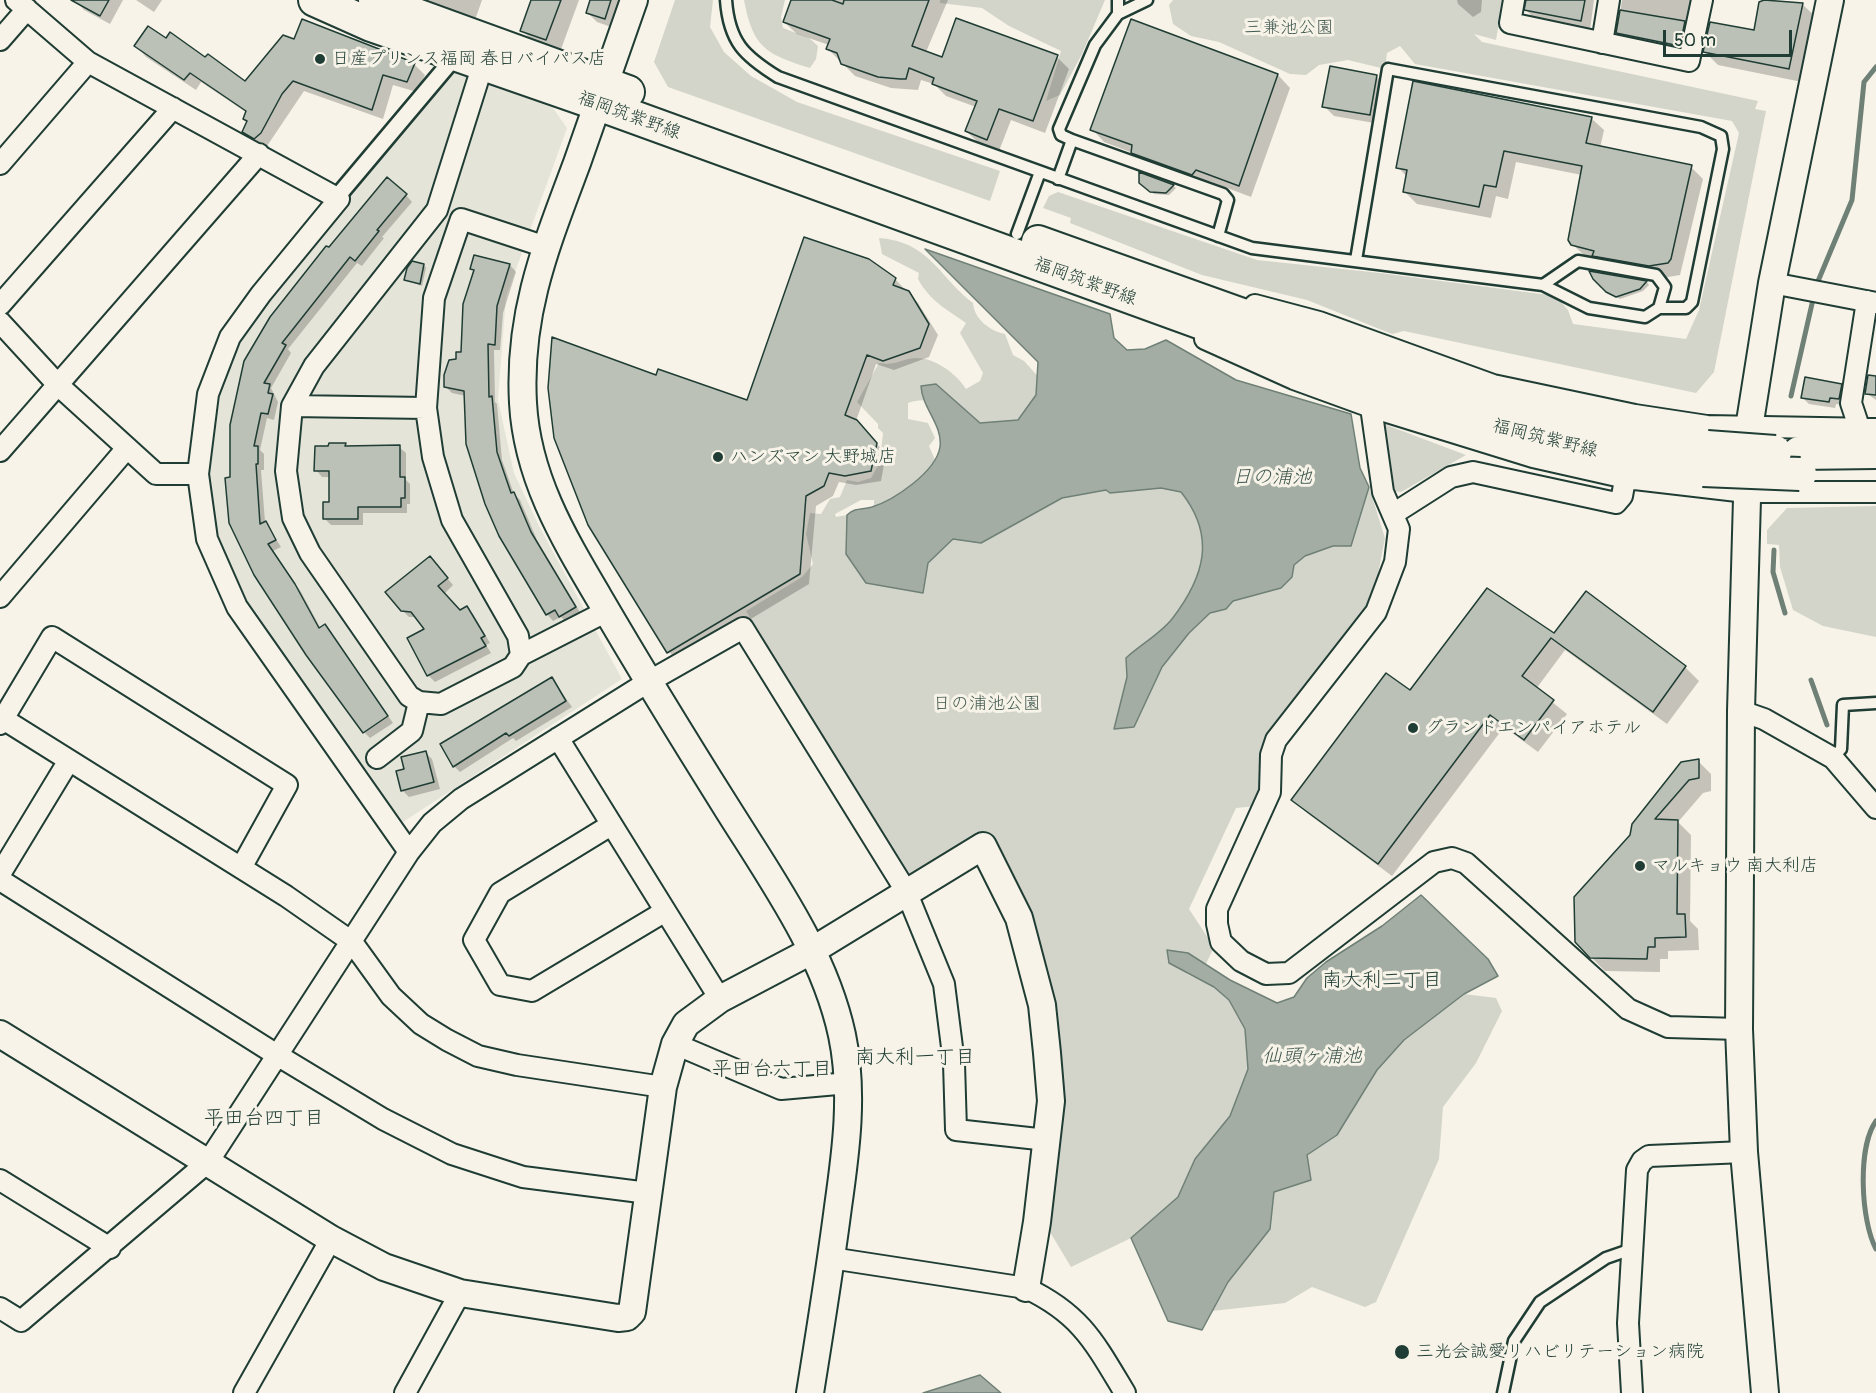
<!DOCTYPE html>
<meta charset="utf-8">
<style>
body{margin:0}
#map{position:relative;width:1876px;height:1393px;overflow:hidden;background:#f7f3e8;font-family:Pangolin,sans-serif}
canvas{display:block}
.scale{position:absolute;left:1663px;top:30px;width:129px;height:27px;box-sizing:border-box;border:3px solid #1f3d34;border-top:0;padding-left:8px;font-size:18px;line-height:21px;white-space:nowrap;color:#1f3d34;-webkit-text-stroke:4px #f7f3e8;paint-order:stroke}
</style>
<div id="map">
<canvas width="1876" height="1393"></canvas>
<div class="scale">50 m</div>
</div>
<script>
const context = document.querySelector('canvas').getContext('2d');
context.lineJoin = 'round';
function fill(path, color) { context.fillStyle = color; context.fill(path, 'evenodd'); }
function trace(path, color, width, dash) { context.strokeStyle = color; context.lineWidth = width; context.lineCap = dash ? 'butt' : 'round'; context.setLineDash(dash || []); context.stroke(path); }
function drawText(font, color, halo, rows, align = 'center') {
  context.font = font + ' Pangolin,"Klee One",sans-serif'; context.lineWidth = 6; context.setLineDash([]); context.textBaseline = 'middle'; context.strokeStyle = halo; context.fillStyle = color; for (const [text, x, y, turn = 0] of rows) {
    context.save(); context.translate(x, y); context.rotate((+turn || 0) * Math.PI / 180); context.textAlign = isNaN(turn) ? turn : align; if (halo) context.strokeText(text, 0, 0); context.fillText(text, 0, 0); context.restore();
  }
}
fill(new Path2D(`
 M452,67L553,108L567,128L506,297L498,400L514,473L539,526L622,679L403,822L240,600L212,533L202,470L214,394L235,339Z`), '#e5e4d9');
fill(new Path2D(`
 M675,0H713L710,27L724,52L751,76L797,102L1000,171L990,201L668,87L654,62Z
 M744,0H785L781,17L783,28L809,38L818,46L816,59L810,68C765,54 753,47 744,0Z
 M940,0H1105L1082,54L1060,95L1046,101L1061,51L1009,26L982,8L940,3Z
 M1173,0H1503L1496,40L1474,34L1482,42L1758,101L1755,109L1766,111L1714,372L1696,393L1404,331L1392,334L1307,300L1202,275L1070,223L1071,218L1043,208L1049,196L1058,192L1257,260L1380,273L1556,296L1568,310L1573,324L1686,339L1699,310L1739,133L1732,121L1415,64L1400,46L1387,53L1385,69L1348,60L1319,65L1306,75L1290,74L1219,42L1191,36L1173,24L1169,5Z
 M879,238C930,242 938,276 973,303C974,319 990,331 1005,334L1013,355L1024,361L1043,382L1029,416L994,437C970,421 939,391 908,403V419L928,423L935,438L929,446L941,474L874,511V500H861L835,514L836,517L847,515L846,554L927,563L953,539L981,543L1062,498L1106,490L1110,493L1161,488L1181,492C1216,537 1206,576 1172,619C1160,634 1140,646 1126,658L1127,677L1114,728L1134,727L1162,667L1189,633L1210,613L1226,609L1233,601L1281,588L1292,577L1294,565L1305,556L1333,546H1351L1369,487L1385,538L1378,574L1363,613L1263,745L1257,806L1236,808L1189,909L1214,947L1205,966L1188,953L1167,951L1187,974L1214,987L1229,1000L1245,1029L1248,1069L1230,1116L1195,1159L1178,1197L1131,1238L1071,1267L1047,1227L1055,1142L1025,910L987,833L909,877L746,611L802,577L813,564L806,534L810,513L821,514L830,499L840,497L847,480L858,482L871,478L880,462L883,433L878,428V424L857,402L879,363C896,366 900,359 915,358C934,357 957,374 966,389L980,381L983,373L960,333L966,323C946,309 930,301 918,279L919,273L882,254Z
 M1381,423L1466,455L1401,492L1389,491Z
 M1876,506V637L1823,626L1793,610L1780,567L1779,545L1767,544V530L1787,508Z
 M1464,994L1496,998L1502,1011L1476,1063L1443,1107L1439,1159L1376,1302L1365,1307L1312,1287L1285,1303L1212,1311L1228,1282L1270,1229L1274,1192L1311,1180L1307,1155L1337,1135L1377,1070L1404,1040Z`), '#d3d5ca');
const water = new Path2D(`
 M925,249L1110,314L1114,338L1127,350L1145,349L1166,340L1236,380L1351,414L1360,468L1369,487L1351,546H1333L1305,556L1294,565L1292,577L1281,588L1233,601L1226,609L1210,613L1189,633L1162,667L1134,727L1114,729L1127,677L1126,658C1140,645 1160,634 1172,619C1205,576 1216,536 1181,492L1161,488L1110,493L1106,490L1062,498L981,543L953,539L928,563L923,593L866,583L846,554L847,515C856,507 861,510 872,507C894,500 936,472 940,447C943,425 922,408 921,386L936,384L980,423L1018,420L1036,395L1038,362Z
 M1421,895L1488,959L1498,976L1464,994L1404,1040L1377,1070L1337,1135L1307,1155L1311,1180L1274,1192L1270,1229L1228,1282L1202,1330L1168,1321L1131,1238L1178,1197L1195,1159L1230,1116L1248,1069L1245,1029L1229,1000L1214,987L1169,963L1167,950L1188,953L1230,980L1277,1003L1294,997L1307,978L1326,962L1382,926Z
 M980,1375L1001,1393H923Z`);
fill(water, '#a4ada3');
trace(water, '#6f8077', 1.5);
fill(new Path2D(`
 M75,0H123L110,24L84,10Z
 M136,0H162L154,12Z
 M426,0H482L475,20Z
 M533,0H579L560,52L535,44L522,30Z
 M592,0H624L614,28L597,22L588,13Z
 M792,0H948L926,52L943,58L1057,57L1069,69L1045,133L1011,120L999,151L979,143L966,131L976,107L946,96L934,84L921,80L918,90L891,88L855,76L828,49L829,45L797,34L784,22Z
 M1457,0H1482L1481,12L1473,17L1458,4Z
 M1526,0H1594L1590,30L1536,20L1526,10Z
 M1622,0H1697L1688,53L1625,41L1617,33Z
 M1766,0L1802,4L1816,17L1802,82L1718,65L1705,52L1755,32Z
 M1131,21L1278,75L1290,88L1251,197L1209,181L1205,187L1145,165L1133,153L1104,142L1092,129Z
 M166,40L245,83L414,64L425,75L417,92L393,85L383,119L304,91L265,149L244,132L249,122L247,113L201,82L196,90L146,57L136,46Z
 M1376,76L1386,86L1380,124L1334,116L1324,106Z
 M1591,118L1604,130L1600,148L1691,167L1703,179L1680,275L1662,278L1585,256L1572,244L1582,175L1516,162L1508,199L1496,196L1491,218L1417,204L1404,191L1407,177L1398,167Z
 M1140,174L1173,186L1176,188L1169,195L1154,194L1144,186Z
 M406,195L412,202L382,237L384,238L362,266L357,263L288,349L291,353L271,388L278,402L274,420L267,418L260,450L264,454V470H261L265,522L281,547L273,551L301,592L321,629L325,626L331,632L393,723L370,738L364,732L231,479L232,426L329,249Z
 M475,256L510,265L516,272L503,313L500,350H494L495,402L497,404L502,460L514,494L520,500L537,540L581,614L566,622L561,617L553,621L547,614L501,536L467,444L466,396L452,393L446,387L462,353Z
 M424,265L426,268L422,286L406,280Z
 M1593,273L1647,282L1649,285L1643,291L1620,299L1610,294Z
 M895,279L918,303L938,335L929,357L894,370L876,364L856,421L886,454L881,481L856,485L839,482L833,496L816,506L809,584L679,662L669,652L657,377L748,402Z
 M1876,377V400L1866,393Z
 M1841,386L1847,392L1845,405L1836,404L1835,408L1809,404L1802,397Z
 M345,445L348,447H399L406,453V480L410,484V504H407V513H363V525H331L324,518L331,503V477H322L316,470Z
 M436,565L453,585L444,594L460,612L467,608L473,614L490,643L486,645L491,653L435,682L429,676L409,639L426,629L417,617H409L402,610Z
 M1587,593L1685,667L1699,681L1667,724L1565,650L1536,689L1567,714L1538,752L1504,727L1392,876L1307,813L1293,800L1554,635Z
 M552,679L572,707L516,741L513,738L460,772L454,766Z
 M426,753L432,759L440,789L409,797L402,790Z
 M1698,761L1711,774V791L1703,793L1678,822L1691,835L1690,921L1698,929L1699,950L1668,951V959H1660V972L1605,971L1591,957L1632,835Z`), '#0003');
trace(new Path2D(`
 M1816,286L1852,200L1864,82L1876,67
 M1791,396L1814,295
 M1774,550L1773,572L1785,613
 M1811,680L1827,725
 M1876,1121C1857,1148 1861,1221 1876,1249`), '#6f8077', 5);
const building = new Path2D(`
 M71,0H109L100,16Z
 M531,0H561L546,40L520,31Z
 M590,0H611L605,19L586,13Z
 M791,0H832L843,4L844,0H929L912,46L942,57L956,18L1058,55L1033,121L999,109L987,140L965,131L977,101L932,84L934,78L909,68L906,79H900L878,77L841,64L837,53L826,49L830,39L783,22Z
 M1526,0H1585L1581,21L1524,10Z
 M1764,0L1803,3L1789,69L1703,52L1710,22L1754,30L1759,2Z
 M1620,10L1685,21L1680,46L1616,33Z
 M302,19L415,63L407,82L383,75L372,110L293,81L282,94L261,133L254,139L242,132L247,121L243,119L246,111L190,73L184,80L134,46L148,26L166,38L170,32L205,57L208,54L245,81L283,35L294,39Z
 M1131,19L1278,74L1239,186L1196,170L1192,175L1131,153L1132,145L1090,130Z
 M1330,66L1377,75L1370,115L1322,107Z
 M1413,81L1592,117L1586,143L1692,165L1671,259L1668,263L1649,266L1592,256L1594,251L1571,245L1568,240L1582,166L1504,151L1496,187L1484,185L1479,207L1403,192L1407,170L1396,168Z
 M1139,172L1174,185L1166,193L1150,192L1139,183Z
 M387,177L407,194L377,230L379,231L355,261L350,257L282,343L286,345L264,383L270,384L268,393L273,394L268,414L261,413L254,446H258V464H256L260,524L266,521L276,540L268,544L295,584L319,628L325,624L388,716L363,733L306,655L254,575L229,523L225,478L230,477V425L244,361L270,317L326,246L329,247Z
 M804,237L869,259L896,278L893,285L909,291L929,324L920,348L883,361L867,355L845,415L857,420L877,443L871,471L845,476L829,473L824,486L806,496L800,574L667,653L588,525L554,438L548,388L552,337L656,375L658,369L747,400Z
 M474,255L510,264L497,306L495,345L488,344L489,397L492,396L497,452L511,493L514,492L531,532L576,607L559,617L555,610L546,615L499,536L485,504L466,444L464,391L444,387V375L449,360L456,359V352H461L463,304L474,270L470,269Z
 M412,261L424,264L420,284L404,280L407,268Z
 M1589,271L1647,281L1640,289L1616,297L1606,292L1593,279Z
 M1868,375L1876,376V395L1865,394Z
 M1805,377L1842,384L1839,399L1830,398L1829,402L1801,398Z
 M329,443H346L345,446L400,445V477H405V498H401V507H358V519H323V502H329V471H314L315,446H328Z
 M430,556L448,578L438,586L460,610L467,606L485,636L481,638L486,646L427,676L407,638L424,629L411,612L401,611L385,592Z
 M1487,588L1554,633L1586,591L1686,666L1653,712L1551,638L1522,676L1554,700L1524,740L1490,715L1378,864L1291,800L1386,673L1410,690Z
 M552,677L566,701L509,736L506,733L453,767L440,744Z
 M426,751L434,782L401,791L396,771L404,769L401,757Z
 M1699,759V778L1689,780L1655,819L1678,820L1677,914H1685L1686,937L1655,938V947H1648L1647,959L1590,958L1575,942L1574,897L1630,835L1632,824L1681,762Z`);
fill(building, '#bbc1b6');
trace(building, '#1f3d34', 1.5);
const service = new Path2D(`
 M726,0C729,42 744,56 778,77L1252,248L1543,285L1589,308L1645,317L1659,308L1665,287L1656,275L1578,261L1543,285
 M1118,0V14
 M1072,140L1061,135L1059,129L1095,45L1118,14L1147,0
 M1058,179L1072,140L1223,194L1228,200L1218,236
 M1017,234L1040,172
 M1356,260L1388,69L1701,127L1721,136L1723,149L1692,302L1686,308H1659
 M1833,758L1841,749L1843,705L1876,703
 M1503,1393L1514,1341L1540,1302L1606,1258L1632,1249`);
const pedestrian = new Path2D(`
 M342,191L448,65`);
const minor = new Path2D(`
 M16,0L88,62L339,199L261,294L230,337L208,394L198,474L207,539L237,607L409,852
 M1514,0L1510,23L1689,61L1702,0
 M0,40L27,9
 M1602,43L1609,0
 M483,64L437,210L314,366L292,406L286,471L293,518L310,553L409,696L419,702L441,704L513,667L521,655L518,636L452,520L433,457L426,408L434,298L461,219L546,247
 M0,164L88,62
 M1772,283L1876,303
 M0,305L173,108
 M1255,305L1319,322L1493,385L1635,415L1707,426L1876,429
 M0,322L58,385L156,474H198
 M1205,339L1294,379L1371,407L1533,457L1626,478L1746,492H1876
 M292,406L426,408
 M1371,407L1383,492L1399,529L1395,562L1376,612L1276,740L1271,755L1270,792L1217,909V924L1221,942L1241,961L1266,974L1289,973L1434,862L1452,858L1466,863L1628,1009L1668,1027L1739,1029
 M1860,430L1851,403L1867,301
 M0,451L259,154
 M1393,514L1451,477L1473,472L1616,503L1622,496L1627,469
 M0,597L127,448
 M521,655L607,611
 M1741,711L1764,719L1833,758L1876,808
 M0,717L286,896L352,942L391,996L421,1024L447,1040L478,1056L517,1065L663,1087
 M0,724L52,637L287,785L241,868
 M558,738L720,999
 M377,758L412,731L419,702
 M611,825L500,893L474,940L500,985L532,991L664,912
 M0,874L68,762
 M0,880L277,1055L383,1119L452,1154L523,1177L648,1193
 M675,1044L781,1089L849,1083
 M0,1180L110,1248
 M831,1258L1026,1288C1081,1314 1095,1343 1125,1393
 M0,1308L21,1321L208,1162L409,852L432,823L461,799L648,682L743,628L906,891L944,984L954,1063L956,1130L1047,1140
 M244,1393L331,1239
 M405,1393L460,1293
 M1632,1393L1628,1323L1637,1170L1642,1161L1649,1156L1744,1152`);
const tertiary = new Path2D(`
 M634,0C615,54 596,109 577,163C546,246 518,313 523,403C527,476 562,535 598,596C640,668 683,738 727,808C772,880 824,952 842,1035C854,1092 846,1151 838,1207C830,1269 820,1331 810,1393
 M0,1034L331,1239L384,1267L460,1293L618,1318L627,1317L632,1312L663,1087L675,1044L686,1024L720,999L813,950L983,846L1019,918L1042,1005L1047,1053L1051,1101L1037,1222L1026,1288
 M1765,1393L1744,1152L1739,1029L1741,711L1749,428L1772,283L1830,0`);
const primary = new Path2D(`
 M315,0L371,25L598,104L1469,420C1547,442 1624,458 1703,470
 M375,0L628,92
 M1038,242L1483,401L1565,423L1644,440L1707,447
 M1799,453L1876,452`);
trace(service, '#1f3d34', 15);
trace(pedestrian, '#1f3d34', 20);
trace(minor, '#1f3d34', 24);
trace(tertiary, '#1f3d34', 30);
trace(primary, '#1f3d34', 36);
trace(service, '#f7f3e8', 10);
trace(pedestrian, '#f7f3e8', 15);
trace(minor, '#f7f3e8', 20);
trace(tertiary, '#f7f3e8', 26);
trace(primary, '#f7f3e8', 32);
const primaryBridge = new Path2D(`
 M1707,447L1775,452
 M1703,470L1800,474`);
trace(primaryBridge, '#1f3d34', 36, []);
trace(primaryBridge, '#f7f3e8', 32);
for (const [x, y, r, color] of [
 [320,59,6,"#1f3d34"],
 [718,457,6,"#1f3d34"],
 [1413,728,6,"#1f3d34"],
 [1640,866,6,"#1f3d34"],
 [1402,1352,8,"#1f3d34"]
]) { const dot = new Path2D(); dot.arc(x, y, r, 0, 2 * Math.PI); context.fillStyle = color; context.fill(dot); trace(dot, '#f7f3e8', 2); }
drawText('18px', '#435b52', '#f7f3e8', [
 ["三兼池公園",1289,28],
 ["日の浦池公園",987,704]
]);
drawText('18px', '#1f3d34', '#f7f3e8', [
 ["日産プリンス福岡 春日バイパス店",332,59],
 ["ハンズマン 大野城店",730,457],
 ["グランドエンパイアホテル",1425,728],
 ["マルキョウ 南大利店",1652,866],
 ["三光会誠愛リハビリテーション病院",1416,1352]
], 'left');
drawText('18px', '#1f3d34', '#f7f3e8', [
 ["福岡筑紫野線",629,116,20],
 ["福岡筑紫野線",1085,282,20],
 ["福岡筑紫野線",1545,439,14]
]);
drawText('italic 20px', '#405950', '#f7f3e8', [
 ["日の浦池",1272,478],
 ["仙頭ヶ浦池",1312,1057]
]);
drawText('20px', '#1f3d34', '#f7f3e8', [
 ["南大利二丁目",1382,981],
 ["南大利一丁目",915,1058],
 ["平田台六丁目",772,1070],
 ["平田台四丁目",264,1119]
]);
</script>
